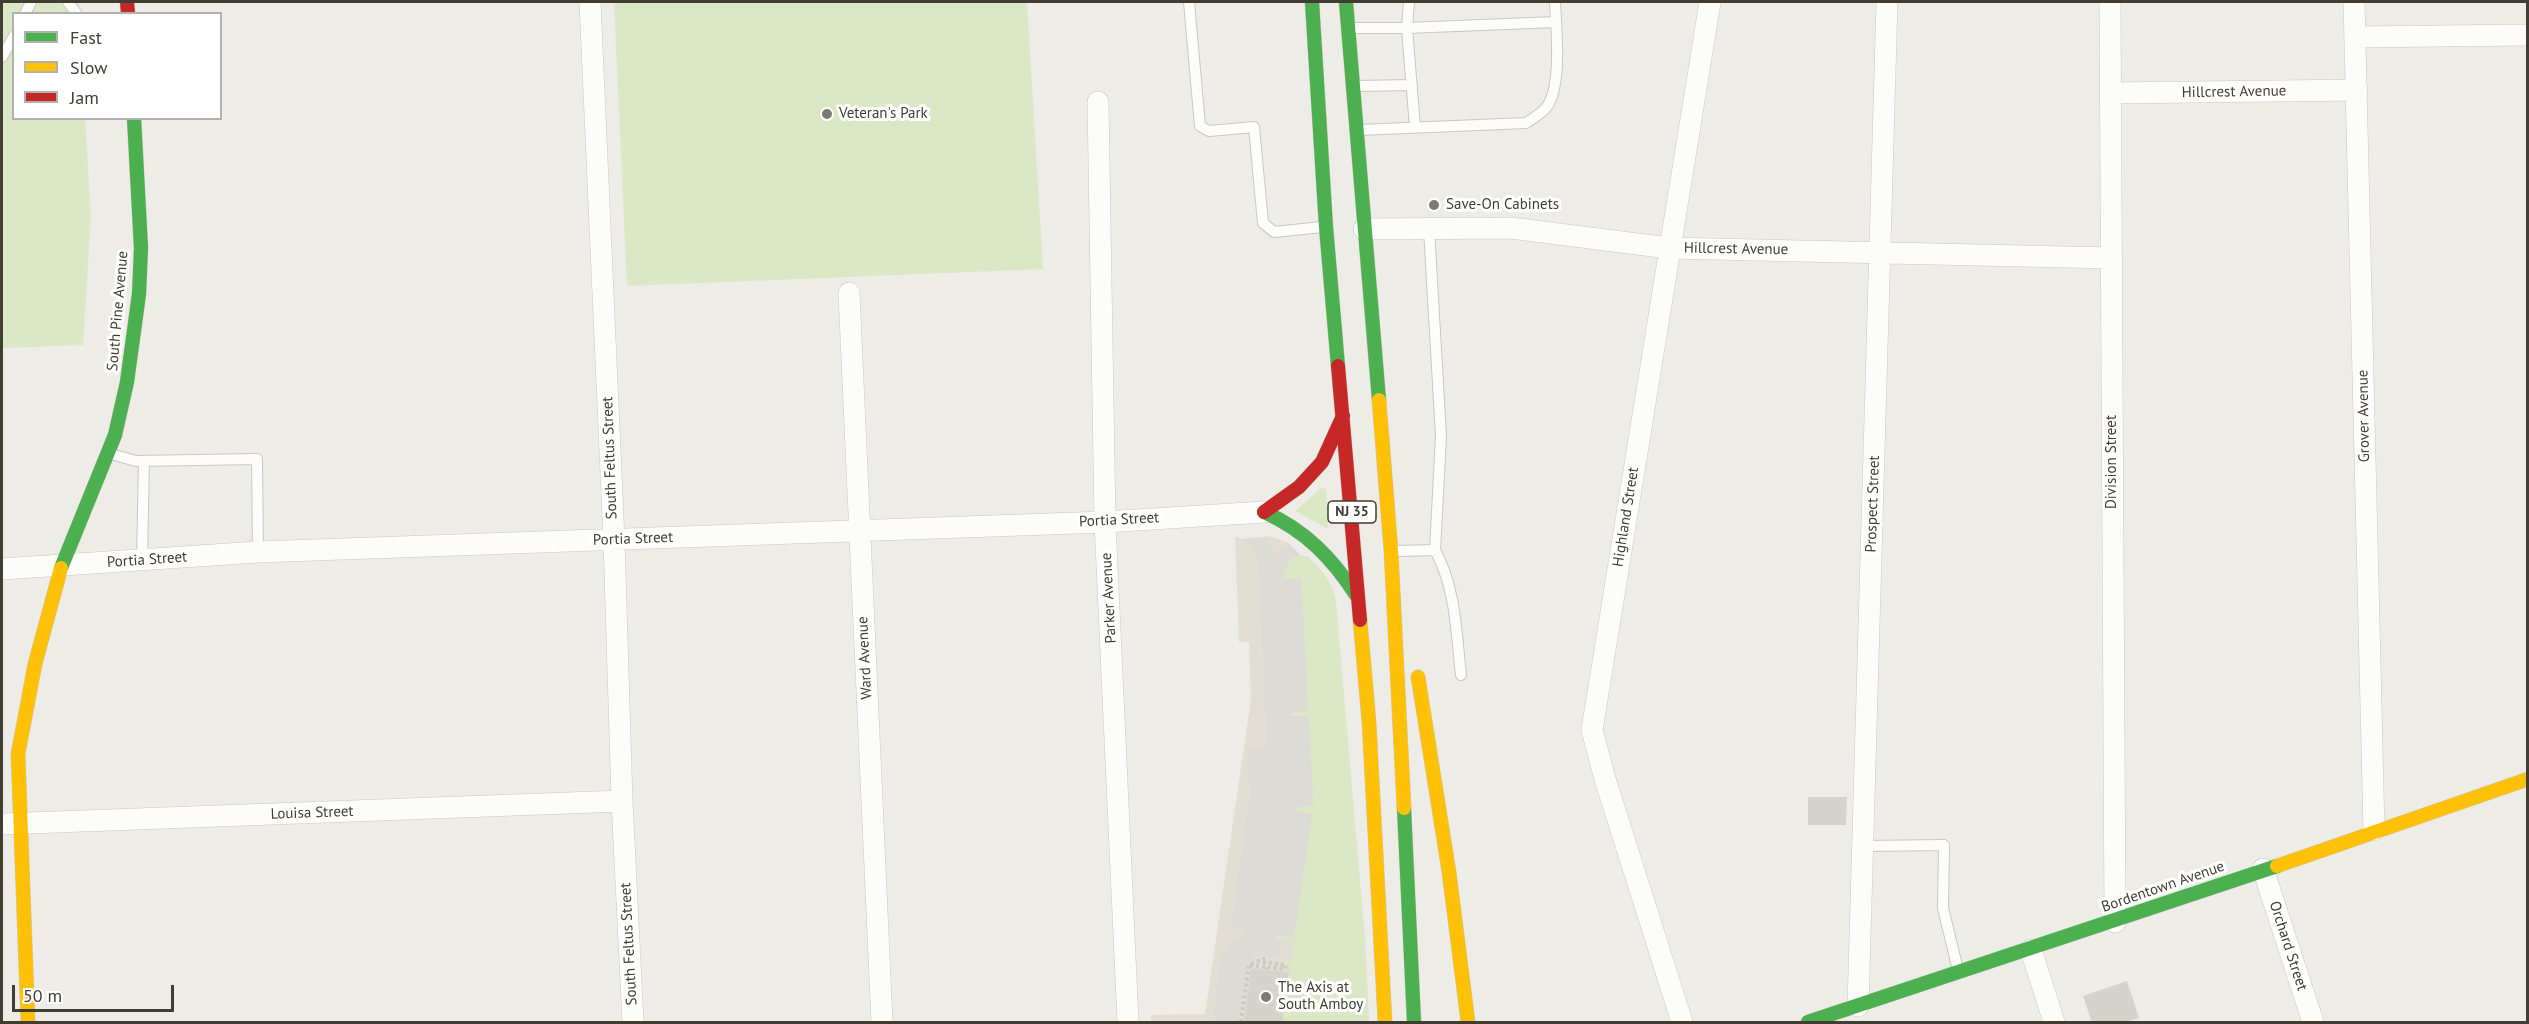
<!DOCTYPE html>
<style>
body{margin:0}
#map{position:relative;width:2529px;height:1024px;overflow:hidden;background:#eeece6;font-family:"PT Sans",sans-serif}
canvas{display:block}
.frame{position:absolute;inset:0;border:3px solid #423d33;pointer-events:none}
.legend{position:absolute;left:12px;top:12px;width:210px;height:108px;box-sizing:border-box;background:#fff;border:2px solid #b3b1ad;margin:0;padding:8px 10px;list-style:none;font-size:18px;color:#423d33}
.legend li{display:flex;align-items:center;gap:12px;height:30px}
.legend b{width:30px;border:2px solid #b3b1ad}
.scale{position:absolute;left:12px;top:985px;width:162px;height:27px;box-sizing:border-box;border:3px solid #423d33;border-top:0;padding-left:8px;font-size:18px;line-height:21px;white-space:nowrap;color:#423d33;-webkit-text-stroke:4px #fff;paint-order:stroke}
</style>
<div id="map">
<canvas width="2529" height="1024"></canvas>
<div class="frame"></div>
<ul class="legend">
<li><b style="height:8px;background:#4caf50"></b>Fast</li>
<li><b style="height:8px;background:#ffc107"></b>Slow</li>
<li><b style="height:8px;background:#c62828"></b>Jam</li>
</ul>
<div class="scale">50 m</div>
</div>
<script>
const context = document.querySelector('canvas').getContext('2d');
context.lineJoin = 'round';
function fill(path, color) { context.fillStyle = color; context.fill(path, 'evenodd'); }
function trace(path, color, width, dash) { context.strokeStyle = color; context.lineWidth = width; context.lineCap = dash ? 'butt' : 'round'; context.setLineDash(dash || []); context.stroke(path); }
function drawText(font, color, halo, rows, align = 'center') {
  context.font = font + ' "PT Sans",sans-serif'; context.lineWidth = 6; context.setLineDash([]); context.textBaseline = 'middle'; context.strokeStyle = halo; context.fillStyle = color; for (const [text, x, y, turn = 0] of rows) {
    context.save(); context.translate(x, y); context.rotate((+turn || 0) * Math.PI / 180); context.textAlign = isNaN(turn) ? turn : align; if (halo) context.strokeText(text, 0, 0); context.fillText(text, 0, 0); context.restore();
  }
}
fill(new Path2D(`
 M1235,536L1242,539L1268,536L1287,542L1300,555L1309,557L1334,592L1365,940L1369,1022H1151V1015L1205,1014L1251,699L1249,642H1239Z`), '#e2ded3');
fill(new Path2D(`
 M2,2H78L79,13L14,14V118L85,119L91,216L83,345L2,348Z
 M614,2H1027L1043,269L627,286Z
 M1321,488L1326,489L1328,529L1295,511Z
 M1300,555C1318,559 1333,584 1336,601L1365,940L1369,1022H1282L1290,965L1271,961H1292L1295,942L1275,937L1276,934L1294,937L1312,814L1294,811V808L1313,805L1309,716H1291L1290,713L1308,710L1301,578L1285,579L1283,573L1291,559Z`), '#dae8c6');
fill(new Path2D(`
 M1266,538L1274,555L1287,544V542L1300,555L1291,559L1283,574L1286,579L1301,578L1308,710L1290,713L1291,716H1309L1313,805L1294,808L1295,811L1312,814L1294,937L1276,935V939L1282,940L1279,959L1258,955L1249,961L1239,1022H1213L1220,959L1232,943L1249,930L1231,926L1250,794L1247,749L1266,748L1267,744L1258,557L1253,547L1242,539Z`), '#dddbd6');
fill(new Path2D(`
 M1808,797H1847L1846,825H1808Z
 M1251,968L1289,972L1282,1023H1244Z
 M2127,981L2139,1018L2123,1023H2092L2083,996Z`), '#d6d3cd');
const lane = new Path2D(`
 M68,2L77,14
 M1189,2L1200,126L1209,131L1254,127L1263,223L1274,232L1322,227
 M25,14L31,2
 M1351,28H1407L1409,2
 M2,57L14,36
 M1355,86L1412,85
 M1415,128L1407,28L1556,22
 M1359,130L1526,123C1532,119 1539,115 1545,109C1563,89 1556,28 1555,2
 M111,454L136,461L257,459L258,552
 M1435,550C1456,589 1456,631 1461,675
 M1395,551L1435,550L1441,436L1429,229
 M142,560L144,461
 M1864,846L1944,845L1943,908L1958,970`);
const street = new Path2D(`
 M590,2L614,540L622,801L633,1022
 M2110,2L2115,922
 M2354,2L2374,830
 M2355,37L2528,35
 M2111,93L2357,90
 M1098,102L1105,522L1128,1022
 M1364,229L1511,228L1669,248L2110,258
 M849,293L882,1022
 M2,569L258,552L1105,522L1264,512
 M2,824L622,801
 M2263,869L2313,1022
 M2031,950L2054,1022
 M1858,1006L1887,2
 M1682,1022L1605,779L1592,730L1710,2`);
const fast = new Path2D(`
 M1312,2L1326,227L1338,366
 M1346,2L1379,400
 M1264,512C1305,530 1332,558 1356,595
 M61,568L115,435L127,382L139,294L141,248L134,118
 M1404,808L1414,1022
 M1808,1022L2277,866`);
const slow = new Path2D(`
 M1379,400L1391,551L1404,808
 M1360,620L1369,722L1385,1022
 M1418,677L1449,872L1468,1022
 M2277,866L2528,779
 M28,1022L18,754L35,664L61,568`);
const jam = new Path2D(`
 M127,2L128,14
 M1338,366L1360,620
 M1264,512L1299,487L1322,462L1343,416`);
trace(lane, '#cac8c2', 12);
trace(street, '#cac8c2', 22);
trace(fast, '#cecabe', 15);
trace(slow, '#cecabe', 15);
trace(jam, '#cecabe', 15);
trace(new Path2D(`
 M1257,961L1286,965L1285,969L1265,967V969
 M1250,965L1265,967
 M1241,1022L1249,965L1268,957`), '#cccac5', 4, [3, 3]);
trace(lane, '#fcfcfb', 10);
trace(street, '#fcfcfb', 21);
trace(fast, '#4caf50', 14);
trace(slow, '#ffc107', 14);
trace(jam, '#c62828', 14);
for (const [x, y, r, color] of [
 [827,114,6,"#7e7a72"],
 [1434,205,6,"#7e7a72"],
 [1266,997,6,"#7e7a72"]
]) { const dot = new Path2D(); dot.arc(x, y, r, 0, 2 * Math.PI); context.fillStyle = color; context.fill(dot); trace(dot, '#fff', 2); }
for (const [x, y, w] of [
 [1352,512,48]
]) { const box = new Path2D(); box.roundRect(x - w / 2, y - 11, w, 22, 4.5); context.fillStyle = '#fff'; context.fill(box); trace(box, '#423d33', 1.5); }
drawText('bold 14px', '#423d33', null, [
 ["NJ 35",1352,512]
]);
drawText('15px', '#423d33', '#fff', [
 ["Hillcrest Avenue",2234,92,-1],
 ["Hillcrest Avenue",1736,249,1],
 ["South Pine Avenue",118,311,-85],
 ["Grover Avenue",2364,416,-91],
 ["South Feltus Street",610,458,-92],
 ["Division Street",2112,462,-90],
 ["Prospect Street",1873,504,-88],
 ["Highland Street",1626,517,-81],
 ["Portia Street",1119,520,-3],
 ["Portia Street",633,539,-2],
 ["Portia Street",147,560,-4],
 ["Parker Avenue",1109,598,-93],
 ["Ward Avenue",865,658,-93],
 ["Louisa Street",312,813,-2],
 ["Bordentown Avenue",2163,887,-19],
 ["South Feltus Street",629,944,-93],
 ["Orchard Street",2288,946,72]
]);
drawText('15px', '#423d33', '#fff', [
 ["Veteran's Park",839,114],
 ["Save-On Cabinets",1446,205],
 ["The Axis at",1278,988],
 ["South Amboy",1278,1005]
], 'left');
</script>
